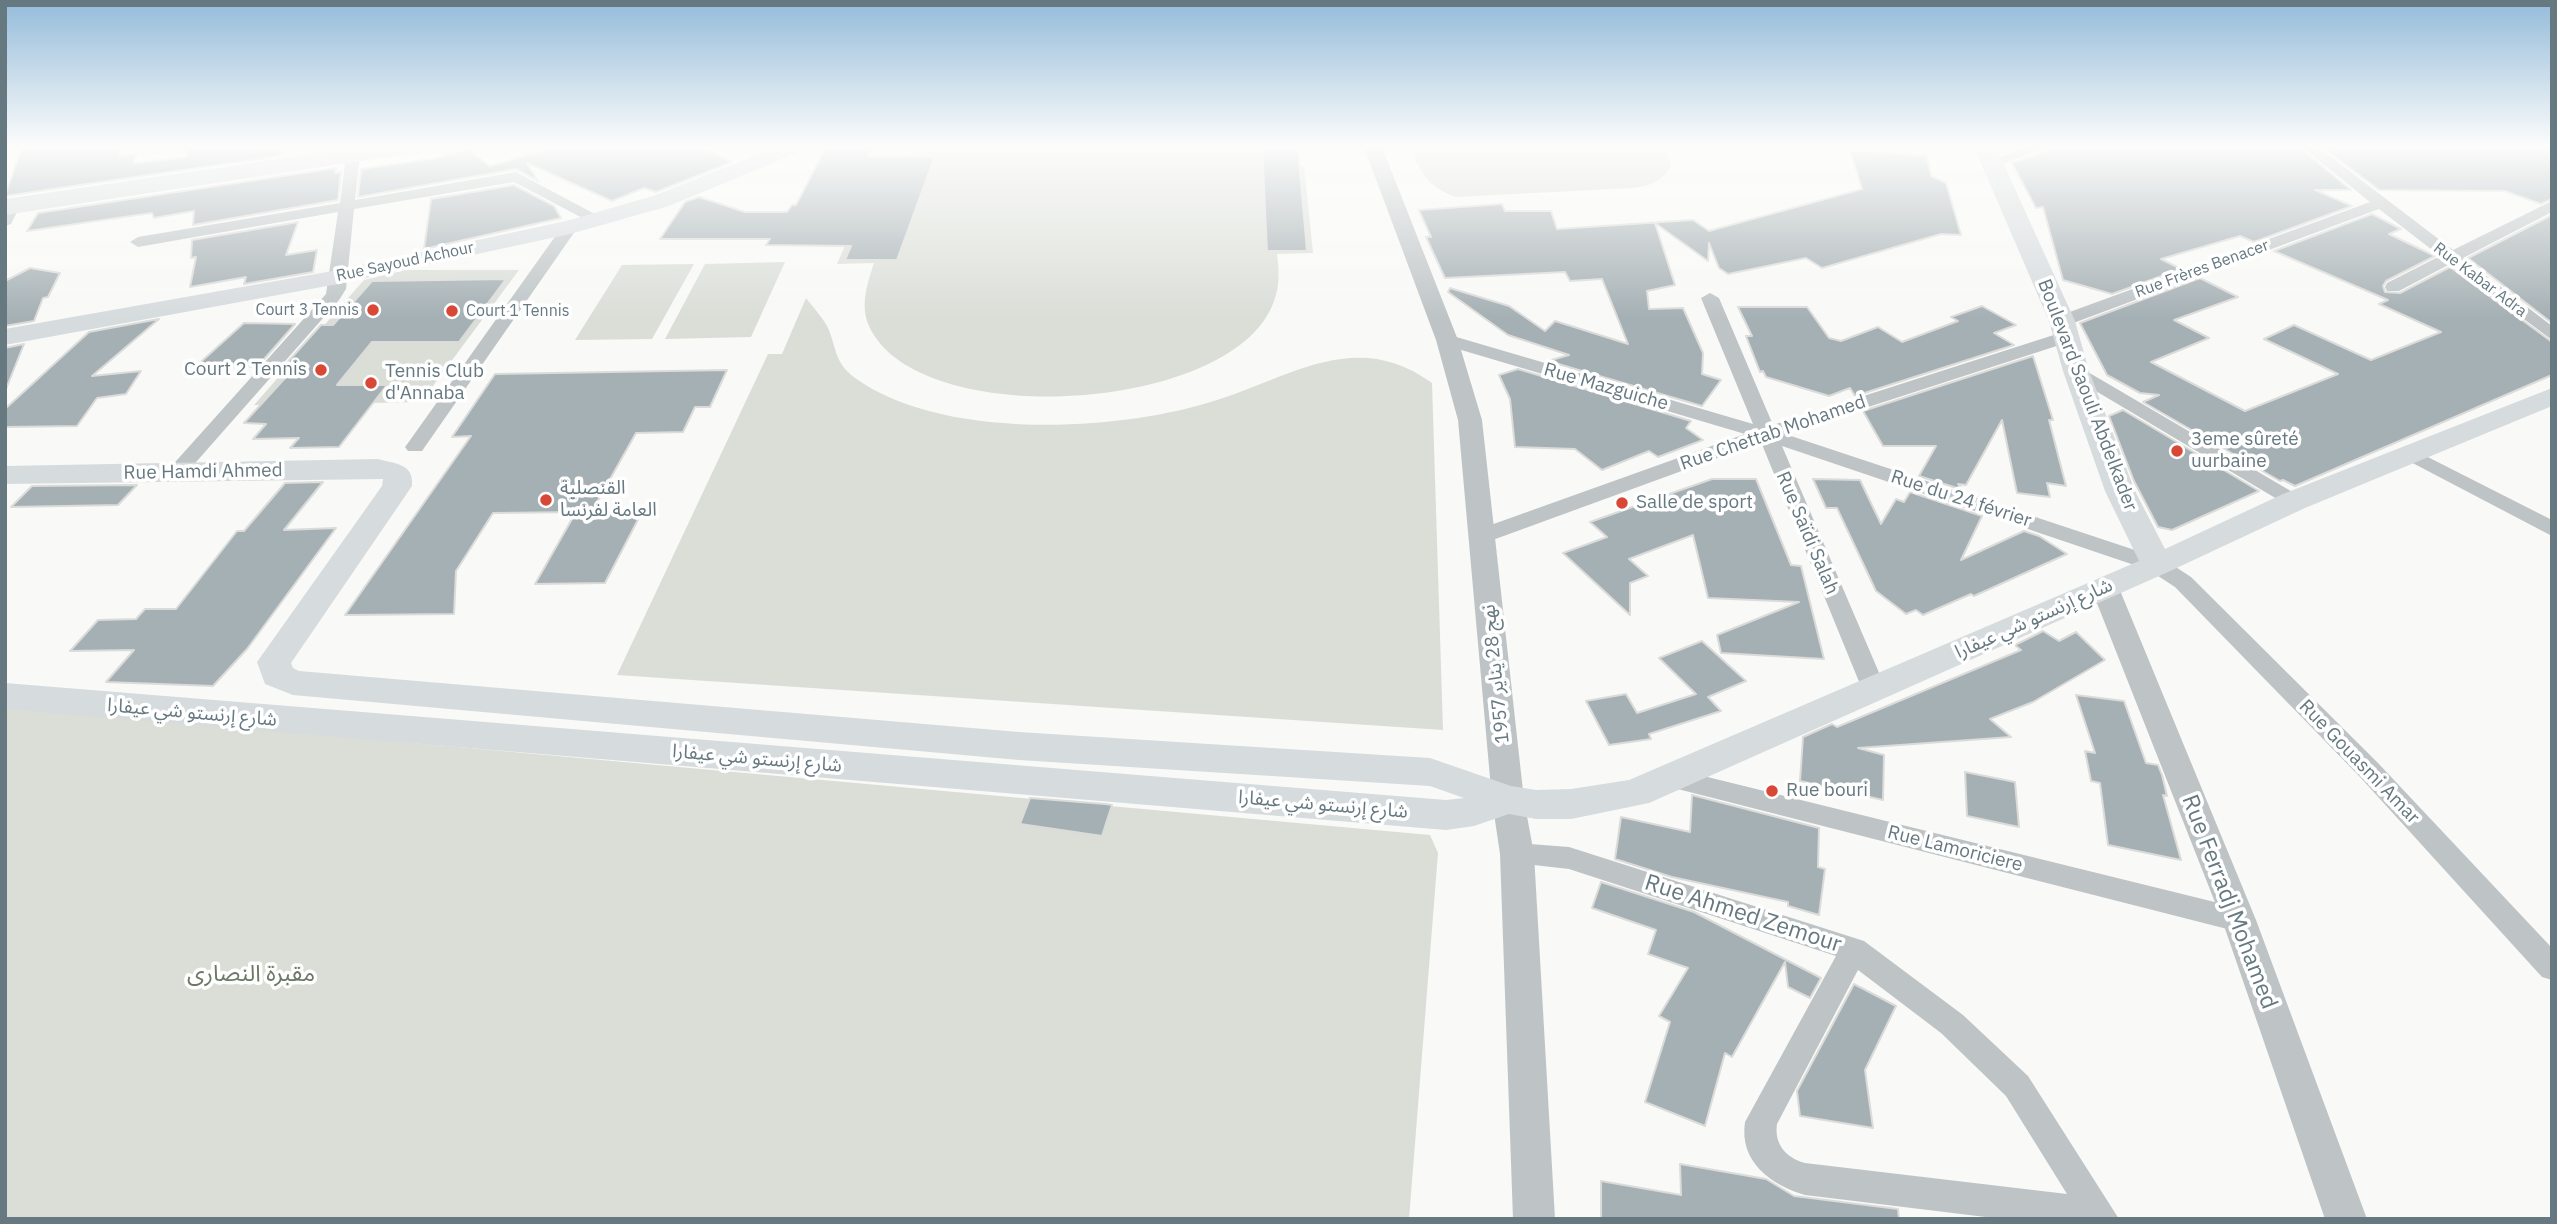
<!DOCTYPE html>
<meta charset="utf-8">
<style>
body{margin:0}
#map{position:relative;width:2557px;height:1224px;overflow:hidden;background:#f9f9f7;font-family:"IBM Plex Sans",sans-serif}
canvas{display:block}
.frame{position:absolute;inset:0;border:7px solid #667980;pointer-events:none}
</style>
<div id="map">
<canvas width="2557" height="1224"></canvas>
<div class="frame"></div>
</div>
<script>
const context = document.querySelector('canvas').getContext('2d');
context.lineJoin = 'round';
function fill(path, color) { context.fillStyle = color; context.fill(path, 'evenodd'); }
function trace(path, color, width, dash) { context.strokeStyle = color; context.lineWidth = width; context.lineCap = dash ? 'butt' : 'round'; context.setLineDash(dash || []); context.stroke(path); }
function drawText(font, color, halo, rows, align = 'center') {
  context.font = font + ' "IBM Plex Sans","Noto Sans Arabic",sans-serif'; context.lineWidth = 7; context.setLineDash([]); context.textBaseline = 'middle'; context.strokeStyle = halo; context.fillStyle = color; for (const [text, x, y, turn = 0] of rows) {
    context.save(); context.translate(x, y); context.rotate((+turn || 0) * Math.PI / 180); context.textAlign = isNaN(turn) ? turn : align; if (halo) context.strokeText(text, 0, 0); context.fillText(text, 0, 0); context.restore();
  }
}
fill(new Path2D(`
 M921,147H1271L1275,166H1304L1313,253L1277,254C1279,270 1280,286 1274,301C1236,413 917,433 869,326C860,305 867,284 874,263L837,264L878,169L910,168Z
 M1411,147H1660L1668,154L1671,166C1662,182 1649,186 1632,188L1456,197C1431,189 1418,172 1411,147Z
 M785,262L751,337L665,339L705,264Z
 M694,264L652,339L575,340L622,265Z
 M406,270H519L421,402L254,405L364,280Z
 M806,298C813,307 823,318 828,328C837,349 834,362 855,378C942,441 1120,432 1217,400C1292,376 1357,328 1432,383L1443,730L617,675L768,354H782Z
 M5,706L1430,835L1438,853L1409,1219H5Z`), '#daded7');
const building = new Path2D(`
 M22,147H124L119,156L137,153L133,163L187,157L188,147H282L279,156L5,196Z
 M555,147H700L732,162L656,192L644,188L612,201L527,163L538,181L516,169L358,197L361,169L437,158L467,149L490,166Z
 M826,147H873L868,157L935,156L897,260H845L851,246L766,245L770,239H660L685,202L699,197L745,212H787L792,205H796Z
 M1262,147H1298L1307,251H1267Z
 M2061,147H2299L2351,190H2315L2352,206L2254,242L2240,236L2161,259L2181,269L2112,294L2063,280L2043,207L2036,208L2012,163Z
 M2322,147H2552V199L2541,204L2505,191L2379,190Z
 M1850,150L1927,156L1931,176L1946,183L1961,235L1941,234L1822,268L1806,258L1728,274L1719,268L1709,243L1708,261L1655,223L1675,285L1647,291L1649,309L1683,308L1703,353L1702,374L1721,380L1702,406L1548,361L1569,355L1508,335L1448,292L1450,288L1509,306L1545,331L1555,321L1628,344L1602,279L1570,281L1565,272L1445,278L1426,237H1431L1419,210L1502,204L1505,211H1551L1557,229L1693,220L1709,231L1862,189Z
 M336,168L335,173L341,172L338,200L193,225L194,211L154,218L152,213L27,231L38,213Z
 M514,185L554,206L561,218L424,249L431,199Z
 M2372,214L2401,229L2389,234L2435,256L2386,281L2383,286L2385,292L2400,293L2450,267L2552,342V375L2295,486L2283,480L2280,481L2143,402L2159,395L2140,393L2107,375L2080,323L2200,278L2238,297L2174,320L2209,338L2151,362L2245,411L2338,374L2264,339L2294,325L2371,360L2441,332L2379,304L2388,300L2274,251Z
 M2552,215V323L2468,258Z
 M298,222L286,255L317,250L313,272L244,284L246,277L190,287L196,257L191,258L192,240Z
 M30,268L60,273L48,297L43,298L34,321L5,326V281Z
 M506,279L459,342H372L337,385H387L339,447L290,448L299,438L253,439L266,424L244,423L297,365H285L321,325H333L372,281Z
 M1982,306L2016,325L1994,333L2014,345L1855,396L1850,388L1829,396L1766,377L1763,371L1760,372L1746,336H1752L1738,307H1807L1829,338L1841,341L1878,327L1902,342L1958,321L1951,317Z
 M159,319L92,376L141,371L126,394L97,398L77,426L5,427V409L89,332Z
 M244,323L295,324L258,366L193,369Z
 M24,344L6,389H5V348Z
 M2033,356L2053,420H2049L2066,486L2047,483L2050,497L2017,493L2002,420L1966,485L1958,484L1963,490L1919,476L1936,446H1883L1863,411Z
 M1518,369L1691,421L1686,428L1703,440L1658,457L1649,451L1602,470L1575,449L1515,447L1510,399L1499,375Z
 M727,370L710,407H695L683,432L636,433L592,511L643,510L605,583L535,584L576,512L493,513L456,571L454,614L345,615L471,436L452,437L495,374Z
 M2123,410L2259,491L2172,530L2158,527L2134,481L2109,416Z
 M1712,479H1756L1791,565L1801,566L1824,659L1721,653L1717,635L1799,602L1708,598L1693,535L1629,559L1648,576L1630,583V615L1563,553L1607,537L1590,522Z
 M1813,479L1860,480L1881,524L1896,499L1904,502L1910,492L1982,516L1961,560L2024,531L2039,536L2067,554L1974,596L1971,594L1923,615L1916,610L1906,614L1876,591L1837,508H1826Z
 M323,482L284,530L336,528L247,649L213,686L106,682L134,650L70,651L98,620L136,619L145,609H176L237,531H244L285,483Z
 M137,485L118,505L11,507L32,486Z
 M2043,631L2059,641L2076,632L2105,660L2033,702L1990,719L2011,737L1858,748L1884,755L1883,800L1800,781L1803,737L1832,724L1837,727L2021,650L2015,645Z
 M1702,641L1746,681L1708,697L1721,711L1649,734L1651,739L1609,745L1586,701L1626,694L1637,713L1696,694L1659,658Z
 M2076,695L2124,701L2146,763L2158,765L2162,775L2167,796L2163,795L2181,860L2108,845L2100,783L2091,781L2085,751L2095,753Z
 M1965,772L2015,782L2019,827L1967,816Z
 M1692,795L1819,828L1818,867L1825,869L1819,915L1788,906V902L1672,877L1615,859L1621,817L1690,832Z
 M1030,798L1105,804L1112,805L1102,836L1020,824Z
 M1601,882L1694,912L1821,978L1810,998L1788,987L1785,962L1732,1057L1725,1053L1705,1126L1645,1102L1670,1022L1659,1016L1688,968L1648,954L1656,930L1592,908Z
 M1854,984L1896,1006L1865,1070L1873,1128L1800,1116L1797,1091Z
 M1680,1164L1766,1179L1794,1196L1898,1209L1899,1219H1601V1181L1681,1195Z`);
fill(building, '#a5b0b4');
trace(building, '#dbdbd9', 2);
fill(new Path2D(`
 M2026,147H2047L1996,166H1986L1984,163Z
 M2302,147H2318L2453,250L2552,201V212L2463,258L2552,326V340L2450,264L2399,291H2387L2385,287L2387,283L2440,256L2379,209L2068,325H2056L2053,321L2056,317L2370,202Z
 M353,152L360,156L355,200L516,172L606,220L604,223H592L514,182L354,209L346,289L339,300L182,478H168L165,474L168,470L326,294L338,212L138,247L130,242L138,237L340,203L346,156Z
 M12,201L20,206L11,224L5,226V205Z
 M570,222L578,227L422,451H408L405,447L408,443L564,224Z
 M1710,293L1719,298L1773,425L2060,333H2072L2075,337L2072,341L1785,434L2165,560L2191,577L2378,763L2552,948V980L2542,977L2360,777L2175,587L2149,570L1782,446L1886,689L1883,695L1874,698L1865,695L1862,689L1761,442L1490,541H1474L1471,536L1474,531L1745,434L1441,344L1438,340L1441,336H1453L1753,424L1701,298Z
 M2076,365L2301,497L2304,501L2294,507L2287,505L2069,375L2067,371L2069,367Z
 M2410,448L2552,520V536L2403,458L2400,454Z
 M1671,768L2239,908L2249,912L2253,920L2249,928L2239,932L1662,785L1658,778L1662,771Z
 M1517,843L1569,847L1864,941L1963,1015L2028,1076L2119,1219H2002L1805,1195C1771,1185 1739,1162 1745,1122L1836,956L1569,869L1507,862L1503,854L1507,846ZM1858,970L1941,1033L2006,1096L2067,1194L1805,1163C1786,1158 1774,1144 1777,1124Z`), '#bec4c6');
fill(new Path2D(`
 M1364,147H1382L1458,340L1482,420L1524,800L1534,854L1555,1219H1513L1500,854L1492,800L1458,420L1436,340Z
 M2105,579L2115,582L2119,588L2256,920L2367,1219H2325L2222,920L2091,588L2095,582Z`), '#bec4c6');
fill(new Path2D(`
 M776,147H805L801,151L669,206L570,234L338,284L5,345V329L338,270L566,221L653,196Z
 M1974,147H1996L2075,321L2089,371L2135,491L2165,549L2283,494L2552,388V406L2305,508L2168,572L1649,803L1571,819H1536L1509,814L1474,826L1446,830L5,709V683L1446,800L1464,798L1430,786L1019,760L293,695L265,684L257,662L382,486L383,479L5,484V466L378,459C397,464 414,464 412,486L291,663L293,668L299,671L1019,732L1430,758L1511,786L1536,790L1571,789L1629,780L2139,561L2105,491L2063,371L2049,321Z`), '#d6dbde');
fill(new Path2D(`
 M359,147H418L414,152L406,154L5,215V199Z`), '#d6dbde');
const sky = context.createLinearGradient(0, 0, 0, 318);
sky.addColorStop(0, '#94bbda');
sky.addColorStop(0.46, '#fcfcfb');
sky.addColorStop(1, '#fcfcfb00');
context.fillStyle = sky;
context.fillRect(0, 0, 2557, 318);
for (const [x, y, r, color] of [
 [373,310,7,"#d94737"],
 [452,311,7,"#d94737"],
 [321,370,7,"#d94737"],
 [371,383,7,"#d94737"],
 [2177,451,7,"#d94737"],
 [546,500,7,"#d94737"],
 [1622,503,7,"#d94737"],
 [1772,791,7,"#d94737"]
]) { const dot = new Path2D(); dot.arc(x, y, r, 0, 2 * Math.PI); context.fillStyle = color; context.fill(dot); trace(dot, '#fff', 2.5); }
drawText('16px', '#667980', '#fff', [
 ["Rue Sayoud Achour",405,262,-12],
 ["Rue Frères Benacer",2202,269,-20],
 ["Rue Kabar Adra",2480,280,37]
]);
drawText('16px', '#667980', '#fff', [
 ["Court 3 Tennis",359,310],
 ["Court 1 Tennis",466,311,"left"]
], 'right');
drawText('19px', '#667980', '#fff', [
 ["Court 2 Tennis",307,370,"right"],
 ["Tennis Club",385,372],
 ["d'Annaba",385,394],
 ["3eme sûreté",2191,440],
 ["uurbaine",2191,462],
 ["القنصلية",560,489],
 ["العامة لفرنسا",560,511],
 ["Salle de sport",1636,503],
 ["Rue bouri",1786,791]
], 'left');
drawText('19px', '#667980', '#fff', [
 ["Rue Mazguiche",1606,387,16],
 ["Boulevard Saouli Abdelkader",2087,395,69],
 ["Rue Chettab Mohamed",1773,433,-19],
 ["Rue Hamdi Ahmed",203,472,-1],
 ["Rue du 24 février",1961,499,18],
 ["Rue Saïdi Salah",1807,533,67],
 ["شارع إرنستو شي عيفارا",2034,619,-24],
 ["نهج 28 يناير 1957",1496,674,-96],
 ["شارع إرنستو شي عيفارا",192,713,5],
 ["شارع إرنستو شي عيفارا",757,759,5],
 ["Rue Gouasmi Amar",2359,762,46],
 ["شارع إرنستو شي عيفارا",1323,805,5],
 ["Rue Lamoriciere",1955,849,14]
]);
drawText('23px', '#667980', '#fff', [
 ["Rue Ferradj Mohamed",2229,902,69],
 ["Rue Ahmed Zemour",1743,914,18]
]);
drawText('23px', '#6b7965', '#fff', [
 ["مقبرة النصارى",251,974]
]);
</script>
